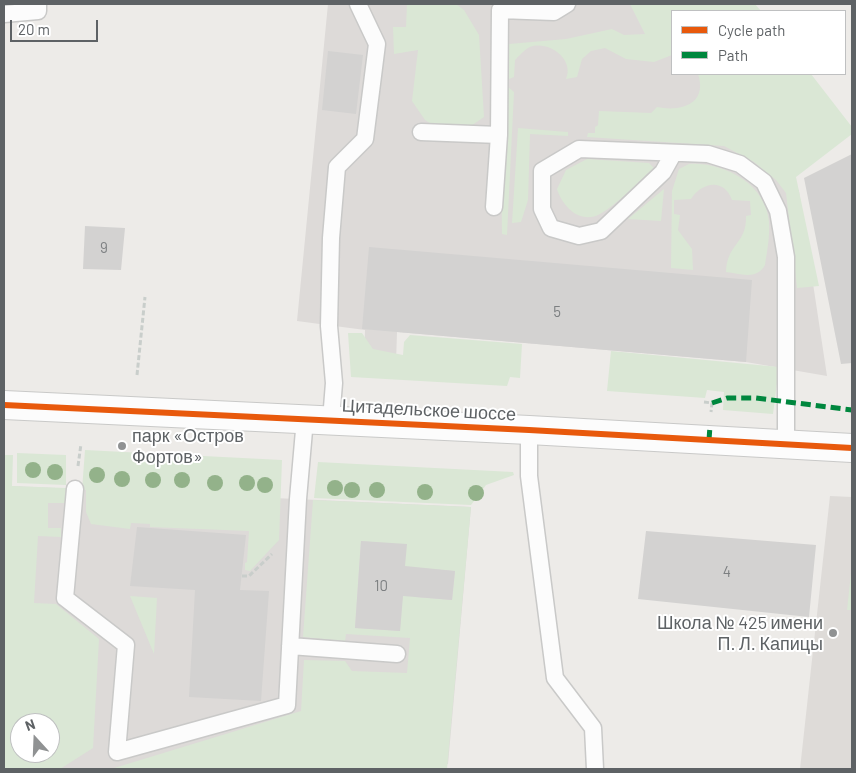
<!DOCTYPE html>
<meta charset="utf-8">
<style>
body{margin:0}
#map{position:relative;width:856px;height:773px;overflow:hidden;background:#edebe8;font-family:Barlow,sans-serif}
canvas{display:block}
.frame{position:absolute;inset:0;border:5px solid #5e6265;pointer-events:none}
.legend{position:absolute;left:671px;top:10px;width:175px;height:65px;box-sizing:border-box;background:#fff;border:1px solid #bfc0c1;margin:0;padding:6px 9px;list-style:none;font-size:15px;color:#5e6265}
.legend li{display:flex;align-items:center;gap:10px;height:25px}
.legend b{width:25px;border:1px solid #bfc0c1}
.north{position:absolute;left:10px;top:713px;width:50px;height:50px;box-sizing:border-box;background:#fff;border:1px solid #bfc0c1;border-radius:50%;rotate:340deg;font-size:14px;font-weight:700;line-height:20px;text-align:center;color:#5e6265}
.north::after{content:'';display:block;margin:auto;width:18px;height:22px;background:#909293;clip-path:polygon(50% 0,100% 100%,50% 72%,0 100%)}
.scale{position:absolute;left:10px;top:20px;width:88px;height:22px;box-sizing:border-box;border:2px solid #5e6265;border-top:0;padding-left:6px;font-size:15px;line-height:18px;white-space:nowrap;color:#5e6265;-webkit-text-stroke:4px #fff;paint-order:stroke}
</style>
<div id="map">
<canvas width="856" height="773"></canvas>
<div class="frame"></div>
<ul class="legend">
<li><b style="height:6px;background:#e8590c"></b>Cycle path</li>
<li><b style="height:6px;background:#00873e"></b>Path</li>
</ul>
<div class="north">N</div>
<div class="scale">20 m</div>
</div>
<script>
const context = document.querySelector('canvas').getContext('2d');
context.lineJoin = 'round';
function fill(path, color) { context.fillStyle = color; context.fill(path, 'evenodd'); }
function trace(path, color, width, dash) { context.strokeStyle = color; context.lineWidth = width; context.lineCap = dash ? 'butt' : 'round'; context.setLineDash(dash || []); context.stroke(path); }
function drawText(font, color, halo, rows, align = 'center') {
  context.font = font + ' Barlow,sans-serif'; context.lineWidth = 4; context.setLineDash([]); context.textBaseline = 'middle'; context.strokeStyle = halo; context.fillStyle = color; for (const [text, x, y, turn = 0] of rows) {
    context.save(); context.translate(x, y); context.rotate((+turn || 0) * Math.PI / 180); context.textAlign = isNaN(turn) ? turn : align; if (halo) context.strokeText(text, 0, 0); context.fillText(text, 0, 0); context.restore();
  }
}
fill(new Path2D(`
 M328,4H664L672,16V74H713L799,191L827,376L746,362L397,332L396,363L364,361L365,330L297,321Z
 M12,486L471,507L448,764L438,769H14ZM20,723H50V753H20Z`), '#dddad8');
fill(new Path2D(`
 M830,496L852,497V769H800Z`), '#dedbd8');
fill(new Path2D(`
 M407,4H456L464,10L479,35L484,117L468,128L436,127L425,120L412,101L418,50L394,54L393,27H406Z
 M630,4H755L761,11H672V55L654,62L626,59L605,48L591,51L582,59L577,77L566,79C575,59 548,40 530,47C525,49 519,56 515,60L514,77L509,79L507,86L514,92L507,235L502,234L500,64L509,44L566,39L612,29L624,35L645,34Z
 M698,74H811L852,127V134L796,177L819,286L797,288L786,193L776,180L754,162L724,146L587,137L588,133H595V127L598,125L599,111L651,113L657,107C681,112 708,104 698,74Z
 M518,128L568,132V136L530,134L528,200L521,222L512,223Z
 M587,159L649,163L654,168C638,182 618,204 600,214C580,225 562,206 557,189L566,170Z
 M689,164C724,162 766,184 769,222C770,237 767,251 765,265C757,280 741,274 726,272C727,243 747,244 746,216L751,215L750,201L732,200C724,178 702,182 691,199L674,200V214L680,215L678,230L692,249L693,270L671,268L672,191L679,169Z
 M664,189L661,221L628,219Z
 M348,333H362L373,349L403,355L404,342L410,335L522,344L520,378L510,377L507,386L351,377Z
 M611,351L779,367L773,414L723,410L724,392L707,390L705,398L607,391Z
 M85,450L282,460L279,540L250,571L245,570V563L247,562L249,531L150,527V524L131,523L130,529L91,524L86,512V490H82Z
 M17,453L66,455V485L17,483Z
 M4,455H13L12,486L66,488L65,503H48V528H61V537L38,536L34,603L56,604L99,639L93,748L60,769H4ZM20,723H50V753H20Z
 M318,462L513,472L514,475L486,485L471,505L314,498Z
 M313,500L471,507L447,769H111L301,711L304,660L345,661L352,671L407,673L410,638L346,634L345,641L303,637ZM361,541L406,545L400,631L355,628ZM419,568L455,571L452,600L416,597Z
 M852,564V610H847Z
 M130,596L157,598L154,654Z`), '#dae7d5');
fill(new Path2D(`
 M328,51L363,55L356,114L322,110Z
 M852,154V363L841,364L804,178Z
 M85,226L125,228L121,270L83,269Z
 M369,247L752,280L746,362L362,329Z
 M137,527L246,535L240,590L269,591L261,701L189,697L195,590L130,586Z
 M646,531L816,545L809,617L638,599Z
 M361,541L407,544L405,566L455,571L452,600L403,596L400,631L355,628Z`), '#d3d2d1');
const service = new Path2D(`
 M4,14L38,11V4
 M421,132L499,135
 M673,154L663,172L601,231L579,236L551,228L542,209V171L579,149L708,154L740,164L764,182L778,211L786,257V445
 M494,207L499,135L500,10L554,12L567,4
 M331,420L334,383L329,326L331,238L337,167L365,139L377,44L358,4
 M529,430V476L555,678L593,728L595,769
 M75,489L65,598L126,645L117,752L287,705L298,499L305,419
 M290,646L397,654`);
const tertiary = new Path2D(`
 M4,405L529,430L852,448`);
trace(service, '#c9c9c8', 19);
trace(tertiary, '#c9c9c8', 30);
trace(new Path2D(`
 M137,375L145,297
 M704,402L712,403L711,412
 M78,466L81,444
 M242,576H249L272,554`), '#c9cecb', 3, [5, 2.5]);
trace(service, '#fcfcfc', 16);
trace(tertiary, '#fcfcfc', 28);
trace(new Path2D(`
 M712,403L727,398H756L852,410
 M709,440L710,426`), '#00873e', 5, [10, 5]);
trace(new Path2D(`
 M4,405L529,430L852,448`), '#e8590c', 6);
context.fillStyle = '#93b28a';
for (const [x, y] of [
 [33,470],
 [55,472],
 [97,475],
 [122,479],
 [153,480],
 [182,480],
 [215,483],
 [247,483],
 [265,485],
 [335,488],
 [352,490],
 [377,490],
 [425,492],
 [476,493]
]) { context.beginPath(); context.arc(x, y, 8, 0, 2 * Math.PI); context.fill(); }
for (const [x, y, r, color] of [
 [122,446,5,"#909293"],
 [833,633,5,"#909293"]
]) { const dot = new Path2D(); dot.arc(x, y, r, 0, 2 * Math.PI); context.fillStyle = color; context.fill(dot); trace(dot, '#fff', 2); }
drawText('15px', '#7c7f81', null, [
 ["9",104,248],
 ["5",557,312],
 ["4",727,572],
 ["10",381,586]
]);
drawText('18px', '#5e6265', '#fff', [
 ["Цитадельское шоссе",429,410,3]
]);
drawText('18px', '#5e6265', '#fff', [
 ["парк «Остров",132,436],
 ["Фортов»",132,457],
 ["Школа № 425 имени",823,623,"right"],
 ["П. Л. Капицы",823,644,"right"]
], 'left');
</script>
